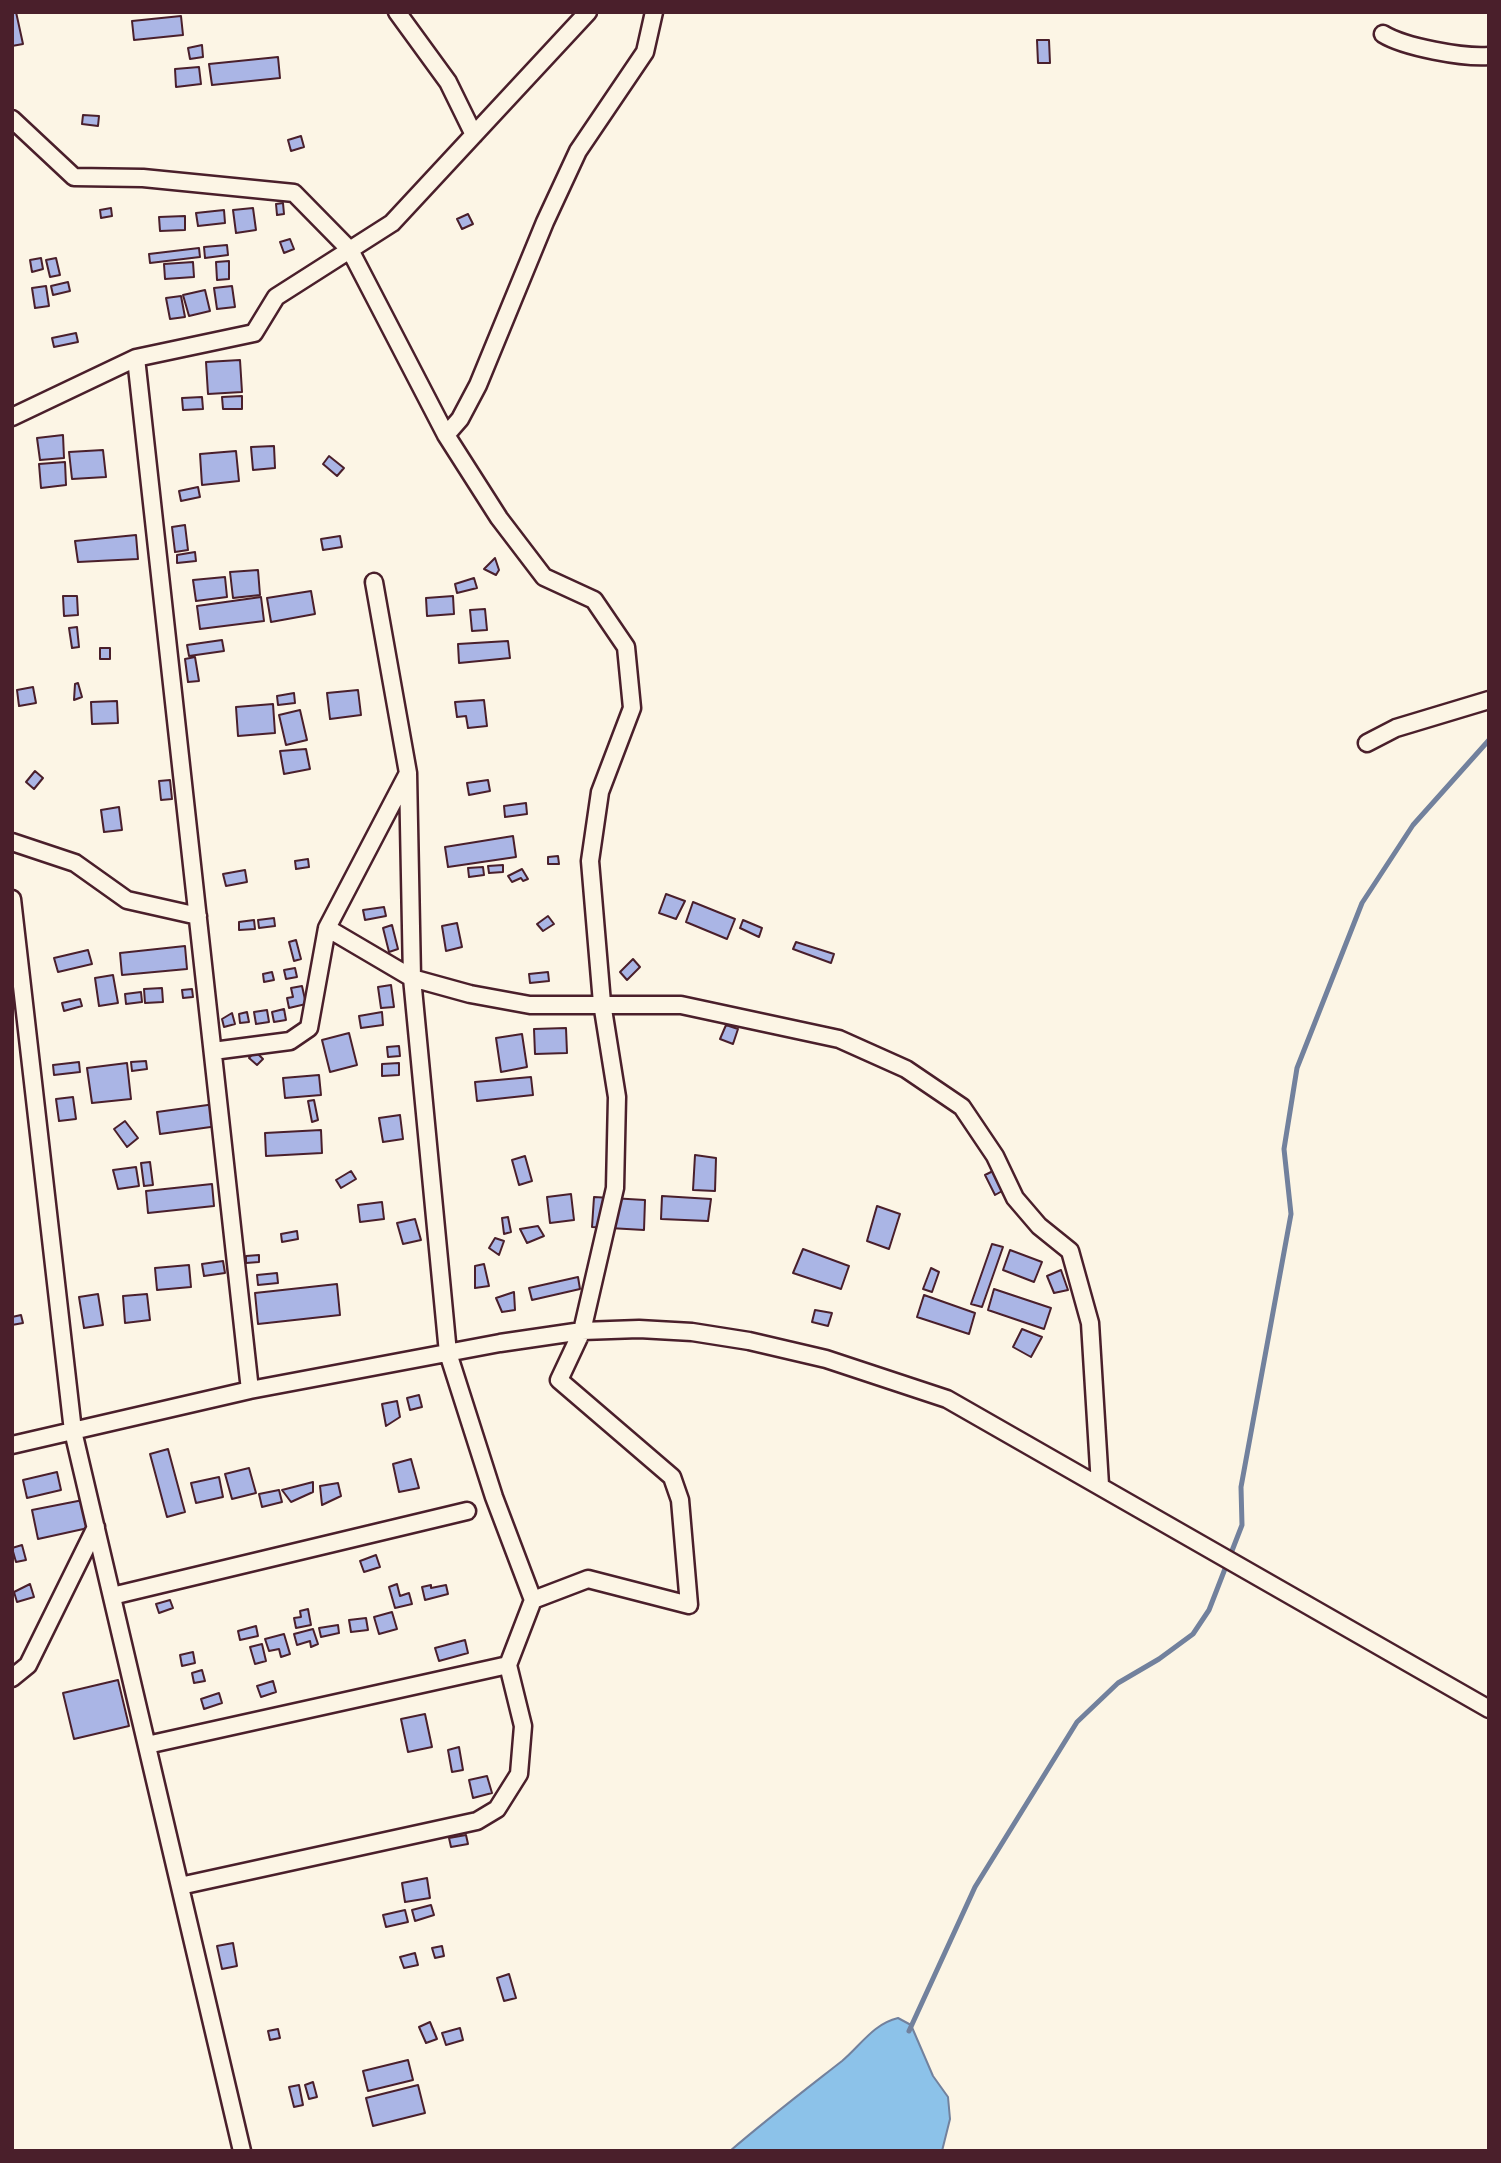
<!DOCTYPE html>
<style>
body{margin:0}
#map{position:relative;width:1501px;height:2163px;overflow:hidden;background:#fcf5e5;font-family:"Patrick Hand",sans-serif}
canvas{display:block}
.frame{position:absolute;inset:0;border:14px solid #4a1f2b;pointer-events:none}
</style>
<div id="map">
<canvas width="1501" height="2163"></canvas>
<div class="frame"></div>
</div>
<script>
const context = document.querySelector('canvas').getContext('2d');
context.lineJoin = 'round';
function fill(path, color) { context.fillStyle = color; context.fill(path, 'evenodd'); }
function trace(path, color, width, dash) { context.strokeStyle = color; context.lineWidth = width; context.lineCap = dash ? 'butt' : 'round'; context.setLineDash(dash || []); context.stroke(path); }
const water = new Path2D(`
 M898,2018L911,2025L933,2076L948,2097L950,2119L942,2151H730C767,2119 805,2090 842,2061C861,2045 873,2024 898,2018Z`);
fill(water, '#8cc2e9');
trace(water, '#72819d', 2);
trace(new Path2D(`
 M909,2031L975,1887L1077,1722L1118,1683L1159,1659L1193,1634L1209,1610L1242,1525L1241,1487L1291,1214L1284,1149L1297,1068L1362,903L1413,825L1489,740`), '#72819d', 5);
const building = new Path2D(`
 M12,12H16L23,44L12,46Z
 M181,16L183,35L134,40L132,21Z
 M1037,40H1049L1050,63H1038Z
 M202,45L203,57L190,59L188,48Z
 M278,57L280,78L212,85L209,64Z
 M199,67L201,84L176,87L175,69Z
 M83,115L99,116L98,126L82,124Z
 M301,136L304,147L291,151L288,140Z
 M283,203L284,214L277,215L276,204Z
 M111,208L112,216L101,218L100,210Z
 M253,208L256,230L236,233L233,210Z
 M224,210L225,223L198,226L196,213Z
 M468,214L473,224L462,229L457,219Z
 M185,216V230L160,231L159,217Z
 M290,239L294,249L284,253L280,242Z
 M227,245L228,255L205,258L204,247Z
 M199,248L200,257L150,263L149,254Z
 M41,258L43,269L32,272L30,260Z
 M56,258L60,275L50,277L46,260Z
 M229,261V279L217,280L216,262Z
 M193,262L194,277L165,279L164,264Z
 M68,282L70,291L53,295L51,286Z
 M46,286L49,306L35,308L32,288Z
 M232,286L235,307L217,309L214,288Z
 M205,290L210,311L189,316L183,295Z
 M181,296L185,317L170,319L166,298Z
 M76,333L78,342L54,347L52,338Z
 M240,360L242,392L208,394L206,362Z
 M242,396V409H223L222,397Z
 M202,397L203,409L183,410L182,398Z
 M63,435L64,458L40,460L37,438Z
 M274,446L275,468L253,470L251,447Z
 M103,450L106,477L72,479L69,452Z
 M236,451L239,481L202,485L200,454Z
 M329,456L344,468L337,476L323,464Z
 M65,462L66,485L41,488L39,464Z
 M198,487L200,497L181,501L179,491Z
 M185,525L188,550L175,552L172,527Z
 M136,535L138,559L78,562L75,541Z
 M340,536L342,547L323,550L321,539Z
 M195,552L196,561L177,563V555Z
 M495,558L499,570L496,575L484,569Z
 M258,570L260,595L233,598L230,572Z
 M225,577L227,597L196,601L193,580Z
 M474,578L477,588L457,593L455,584Z
 M311,591L315,614L271,622L267,598Z
 M63,596H77L78,615L64,616Z
 M453,596L454,614L427,616L426,598Z
 M261,597L264,621L200,629L197,606Z
 M485,609L487,630L472,631L470,610Z
 M77,627L79,647L72,648L69,628Z
 M222,640L224,651L189,656L187,645Z
 M508,641L510,658L459,663L458,644Z
 M100,648H110V659H100Z
 M195,657L199,681L188,682L185,659Z
 M78,683L82,697L74,700L75,684Z
 M33,687L36,703L19,706L17,690Z
 M358,690L361,715L330,719L327,693Z
 M294,693L295,703L278,705L277,696Z
 M484,700L487,726L468,728L466,716L457,717L455,702Z
 M117,701L118,723L92,724L91,702Z
 M273,704L275,733L238,736L236,707Z
 M300,710L307,740L286,745L279,715Z
 M306,749L310,769L284,774L280,751Z
 M35,771L43,778L34,789L26,782Z
 M170,780L172,799L161,800L159,781Z
 M488,780L490,791L469,795L467,783Z
 M526,803L527,814L505,817L504,806Z
 M119,807L122,830L104,832L101,810Z
 M513,836L516,857L448,867L445,847Z
 M558,856L559,864H548V857Z
 M308,859L309,867L296,869L295,861Z
 M503,865V872L489,873L488,866Z
 M483,867L484,875L469,877L468,868Z
 M522,869L528,879L523,881L521,878L512,882L508,876Z
 M245,870L247,882L226,886L223,874Z
 M666,894L685,901L676,919L659,913Z
 M693,902L735,919L727,939L686,922Z
 M384,907L386,916L365,920L363,910Z
 M548,916L554,924L543,931L537,924Z
 M274,918L275,926L259,928L258,920Z
 M254,920L255,929L239,930V922Z
 M743,920L762,928L759,937L740,928Z
 M457,923L462,947L446,951L442,926Z
 M392,925L398,949L389,952L383,928Z
 M296,940L301,959L294,961L289,942Z
 M796,942L834,954L831,963L793,949Z
 M185,946L187,969L122,975L120,953Z
 M88,950L92,964L58,972L54,958Z
 M633,959L640,967L627,980L620,972Z
 M295,968L297,977L286,979L284,970Z
 M272,972L274,980L264,982L263,974Z
 M548,972L549,981L530,983L529,974Z
 M113,975L118,1003L99,1006L95,978Z
 M391,985L394,1007L381,1008L378,987Z
 M302,986L306,1004L289,1008L287,998L293,997L291,988Z
 M162,988L163,1002L145,1003L144,989Z
 M192,989L193,997L183,998L182,990Z
 M141,992L142,1002L126,1004L125,994Z
 M80,999L82,1006L64,1011L62,1003Z
 M284,1009L286,1020L274,1022L272,1012Z
 M267,1010L269,1022L256,1024L254,1012Z
 M247,1012L249,1022L240,1023L239,1014Z
 M382,1012L383,1025L361,1028L359,1016Z
 M232,1013L235,1024L224,1027L222,1019Z
 M726,1025L738,1029L733,1044L720,1039Z
 M566,1028L567,1053L535,1054L534,1029Z
 M349,1033L357,1065L330,1072L322,1040Z
 M522,1034L527,1067L501,1072L496,1038Z
 M399,1046L400,1056L388,1057L387,1047Z
 M255,1051L263,1059L257,1065L249,1058Z
 M146,1061L147,1069L132,1071L131,1062Z
 M79,1062L80,1072L54,1075L53,1065Z
 M127,1063L131,1099L92,1103L87,1068Z
 M399,1063V1075L382,1076V1064Z
 M319,1075L321,1095L285,1098L283,1078Z
 M531,1077L533,1095L477,1101L475,1082Z
 M73,1097L76,1119L59,1121L56,1099Z
 M314,1100L318,1120L312,1122L308,1101Z
 M215,1104L218,1126L160,1134L157,1112Z
 M400,1115L403,1139L383,1142L379,1118Z
 M125,1121L138,1138L127,1147L114,1129Z
 M321,1130L322,1153L266,1156L265,1133Z
 M695,1155L716,1158L715,1191L693,1190Z
 M525,1156L532,1181L519,1185L512,1160Z
 M150,1162L153,1185L144,1186L141,1163Z
 M136,1167L139,1186L118,1189L113,1170Z
 M995,1170L1004,1190L995,1195L985,1175Z
 M351,1171L356,1179L341,1188L336,1180Z
 M212,1184L214,1206L148,1213L146,1191Z
 M571,1194L574,1220L550,1223L547,1197Z
 M662,1196L711,1199L708,1221L661,1219Z
 M594,1197L645,1200L644,1230L592,1227Z
 M382,1202L384,1219L360,1222L358,1205Z
 M877,1206L900,1214L889,1249L867,1241Z
 M508,1217L511,1232L504,1234L502,1218Z
 M415,1219L421,1240L403,1244L397,1223Z
 M538,1226L544,1236L527,1243L520,1229Z
 M297,1231L298,1239L282,1242L281,1234Z
 M495,1238L504,1241L499,1255L489,1248Z
 M992,1244L1003,1247L982,1307L971,1304Z
 M803,1249L849,1266L841,1289L793,1273Z
 M1010,1250L1042,1262L1034,1282L1003,1270Z
 M259,1255V1262L246,1263V1256Z
 M223,1261L225,1273L204,1276L202,1264Z
 M484,1264L489,1286L475,1288V1266Z
 M189,1265L191,1287L157,1290L155,1268Z
 M931,1268L939,1272L932,1292L923,1289Z
 M1061,1270L1068,1290L1054,1293L1047,1276Z
 M277,1273L278,1283L258,1285L257,1275Z
 M578,1277L580,1289L532,1300L529,1288Z
 M337,1284L340,1315L258,1324L255,1293Z
 M994,1289L1051,1308L1044,1329L988,1310Z
 M514,1292L515,1310L502,1312L496,1298Z
 M98,1294L103,1325L84,1328L79,1297Z
 M147,1294L150,1320L125,1323L123,1296Z
 M924,1295L975,1313L969,1334L917,1317Z
 M815,1310L832,1313L828,1326L812,1322Z
 M21,1315L23,1323L12,1325V1317Z
 M1022,1329L1042,1337L1031,1357L1013,1347Z
 M419,1395L422,1407L410,1410L407,1398Z
 M397,1401L400,1417L386,1426L382,1404Z
 M168,1449L185,1512L167,1517L150,1454Z
 M411,1459L419,1488L399,1492L393,1464Z
 M249,1468L256,1493L232,1499L225,1474Z
 M57,1472L61,1490L27,1498L23,1480Z
 M219,1477L223,1497L196,1503L191,1483Z
 M313,1482V1492L291,1502L282,1490Z
 M338,1483L341,1496L322,1505L320,1486Z
 M279,1490L282,1502L262,1507L259,1494Z
 M83,1500L88,1528L38,1539L32,1510Z
 M22,1545L26,1560L16,1562L12,1548Z
 M376,1555L380,1567L364,1572L360,1561Z
 M30,1584L34,1597L17,1602L14,1592Z
 M397,1584L400,1596L409,1593L412,1604L395,1608L389,1587Z
 M431,1585V1588L446,1585L448,1594L425,1600L422,1587Z
 M170,1600L173,1608L159,1613L156,1604Z
 M308,1609L311,1625L296,1628L294,1618L301,1617L300,1611Z
 M392,1612L397,1629L379,1634L374,1617Z
 M366,1618L368,1630L351,1632L349,1620Z
 M338,1625L339,1633L321,1637L319,1628Z
 M256,1626L258,1636L240,1640L238,1631Z
 M313,1629L318,1644L311,1647L310,1641L297,1645L294,1634Z
 M284,1634L290,1654L281,1657L279,1649L269,1651L265,1639Z
 M465,1640L468,1653L439,1661L435,1648Z
 M262,1644L266,1661L255,1664L250,1647Z
 M193,1652L195,1663L182,1666L180,1655Z
 M202,1670L205,1681L194,1683L192,1673Z
 M118,1680L129,1726L74,1739L63,1693Z
 M273,1681L276,1692L261,1697L257,1686Z
 M219,1693L222,1703L204,1709L201,1699Z
 M425,1714L432,1747L408,1752L401,1719Z
 M459,1747L463,1770L452,1772L448,1750Z
 M487,1776L492,1793L473,1798L469,1780Z
 M466,1835L468,1844L451,1847L449,1838Z
 M427,1878L430,1898L405,1902L402,1883Z
 M431,1905L434,1915L415,1921L412,1910Z
 M405,1910L408,1922L386,1927L383,1915Z
 M233,1943L237,1966L222,1969L217,1946Z
 M442,1946L444,1956L435,1958L432,1948Z
 M415,1953L418,1965L404,1968L400,1957Z
 M509,1974L516,1998L504,2001L497,1978Z
 M430,2022L437,2039L426,2043L419,2027Z
 M460,2028L463,2040L446,2045L442,2033Z
 M278,2029L280,2038L270,2040L268,2031Z
 M408,2060L413,2080L368,2091L363,2071Z
 M313,2082L317,2097L309,2099L305,2085Z
 M299,2085L303,2105L294,2107L289,2087Z
 M418,2085L425,2113L373,2126L366,2098Z`);
fill(building, '#aab5e5');
trace(building, '#4a1f2b', 2);
const minor = new Path2D(`
 M397,12L448,82L474,135
 M1383,34C1404,47 1463,58 1489,56
 M12,119L74,177L143,178L294,193L350,250L446,435L499,518L544,577L594,600L626,647L632,708L600,792L590,861L602,1003L617,1097L615,1188L582,1331L559,1380L672,1477L680,1500L689,1605L588,1579L533,1600
 M136,358L250,1390
 M12,417L136,358L254,333L276,297L392,223L588,12
 M446,435L460,419L478,385L545,222L578,151L645,52L654,12
 M1367,743L1396,728L1489,700
 M12,842L75,863L127,900L198,916
 M12,899L73,1431L242,2151
 M327,928L412,978L470,994L530,1005H681L839,1039L906,1069L962,1107L995,1156L1015,1198L1039,1226L1070,1251L1090,1323L1100,1485
 M213,1051L290,1041L309,1028L327,928L407,775
 M12,1445L250,1390L500,1343L582,1331L639,1329L692,1332L749,1341L826,1359L947,1399L1489,1709
 M112,1596L467,1511
 M12,1678L28,1665L96,1527
 M147,1745L508,1665
 M180,1886L477,1821L497,1809L519,1774L523,1726L508,1665L533,1600L494,1497L448,1353L412,978L408,773L374,582`);
trace(minor, '#4a1f2b', 21);
trace(minor, '#fcf5e5', 16);
</script>
